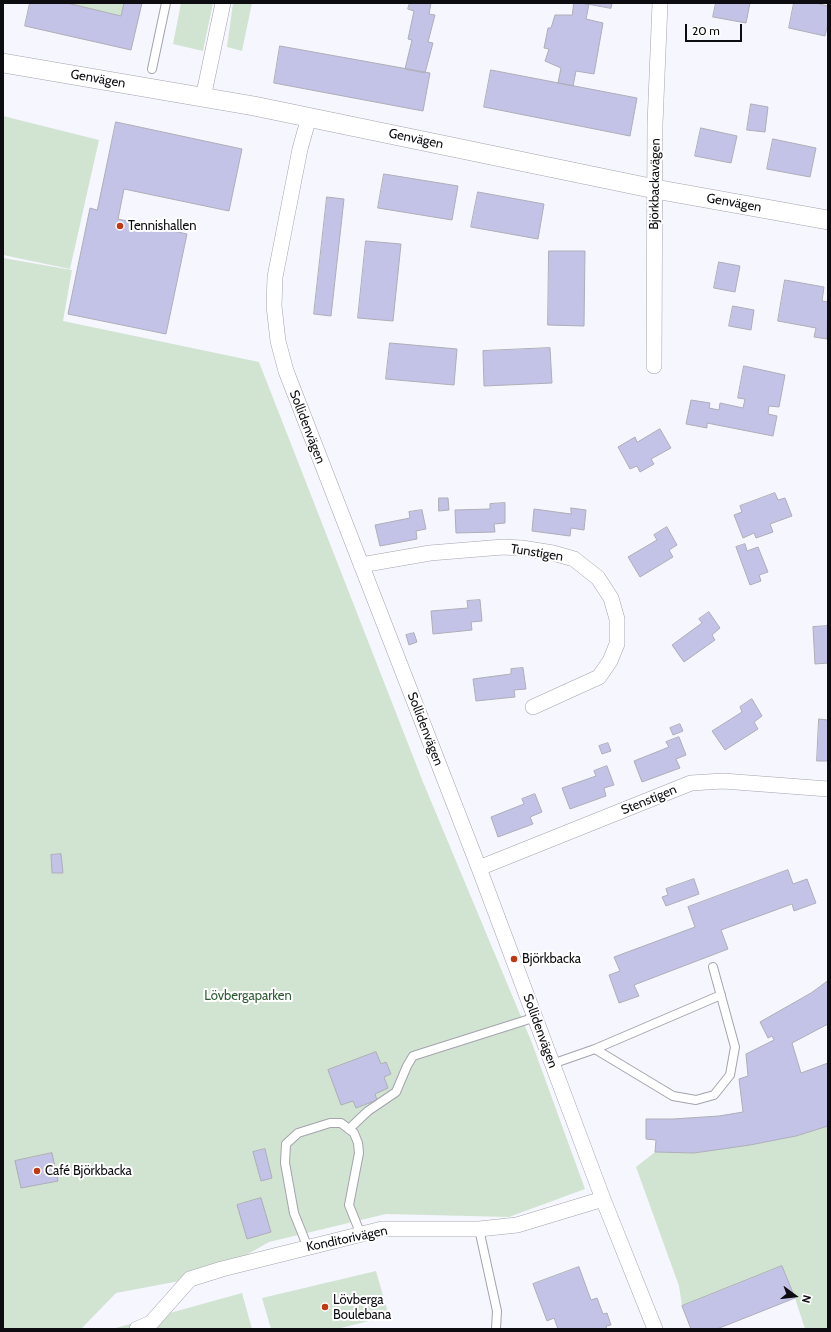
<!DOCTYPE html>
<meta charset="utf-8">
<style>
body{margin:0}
#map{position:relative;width:831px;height:1332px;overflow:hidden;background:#f6f6ff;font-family:Cabin,sans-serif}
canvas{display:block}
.frame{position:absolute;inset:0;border:4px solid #0d0c10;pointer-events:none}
.north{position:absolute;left:775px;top:1276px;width:40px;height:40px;-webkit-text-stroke:3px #fff;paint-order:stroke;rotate:105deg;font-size:11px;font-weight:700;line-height:16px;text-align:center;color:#0d0c10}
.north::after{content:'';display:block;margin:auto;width:14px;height:18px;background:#0d0c10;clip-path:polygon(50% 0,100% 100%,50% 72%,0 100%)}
.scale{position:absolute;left:685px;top:24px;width:57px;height:18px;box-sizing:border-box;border:2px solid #0d0c10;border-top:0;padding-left:5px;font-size:12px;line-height:14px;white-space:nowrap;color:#0d0c10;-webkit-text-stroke:3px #fff;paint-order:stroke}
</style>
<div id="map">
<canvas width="831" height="1332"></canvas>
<div class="frame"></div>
<div class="north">N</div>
<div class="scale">20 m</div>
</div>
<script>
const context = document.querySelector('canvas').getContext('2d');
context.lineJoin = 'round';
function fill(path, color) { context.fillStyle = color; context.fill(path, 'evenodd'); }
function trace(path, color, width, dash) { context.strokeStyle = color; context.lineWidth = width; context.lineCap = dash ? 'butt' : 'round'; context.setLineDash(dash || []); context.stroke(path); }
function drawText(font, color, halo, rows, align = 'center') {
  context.font = font + ' Cabin,sans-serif'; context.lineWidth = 4; context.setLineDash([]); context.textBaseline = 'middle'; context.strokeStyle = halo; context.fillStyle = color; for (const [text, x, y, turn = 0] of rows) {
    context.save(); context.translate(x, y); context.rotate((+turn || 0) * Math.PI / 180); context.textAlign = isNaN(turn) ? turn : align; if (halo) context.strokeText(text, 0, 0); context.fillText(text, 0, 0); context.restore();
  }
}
fill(new Path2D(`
 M67,3H124L121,16Z
 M181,3H213L203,51L173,44Z
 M233,3H252L242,51L227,47Z
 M3,116L99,140L70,269L3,255Z
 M3,258L72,270L63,321L259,362L423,782L532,1043L585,1189L509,1217L386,1214L269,1242L222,1269L190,1279L116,1293L81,1329H3Z
 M828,1126V1329H805L795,1298L782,1266L682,1306L679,1286L636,1167L655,1152L694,1153L750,1145L796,1136Z
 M376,1271L389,1316L337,1329H271L262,1298Z
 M242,1293L252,1329H112Z`), '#d1e4d2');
const building = new Path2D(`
 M30,3H67L121,16L124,3H142L131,50L25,26Z
 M410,3H431L429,14L435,15L428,42L433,43L425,73L405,69L412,40L408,39L414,11L408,9Z
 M574,3L589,4L586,19L603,23L594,74L576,71L573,86L558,83L561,68L545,61L549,49L544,48L548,28H551L555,15H572Z
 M582,3H612L611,8Z
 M716,3H750L746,23L713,17Z
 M794,3H815L828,6V23L825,36L789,28Z
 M280,46L430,73L423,111L274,83Z
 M491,70L637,98L630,136L484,107Z
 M751,104L768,107L765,132L747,130Z
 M116,122L242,149L229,211L124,189L118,219L187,234L166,334L68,314L90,208L97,210Z
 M701,128L737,136L731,163L695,156Z
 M773,139L816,148L810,177L767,169Z
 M384,174L458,186L452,220L378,208Z
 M478,192L544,204L538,239L471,227Z
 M327,197L344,199L331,316L314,314Z
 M366,241L401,244L393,321L358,318Z
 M549,251H585L584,326L548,325Z
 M719,262L740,266L735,292L714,288Z
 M785,280L824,287L822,301L828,302L827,339L814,337L816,328L778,321Z
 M733,306L754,310L751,330L729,326Z
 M390,343L457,349L454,385L386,379Z
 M550,348L552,383L484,386L483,351Z
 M744,366L785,375L779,407L769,406L768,414L777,416L773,436L707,423V428L686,424L691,400L710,403L709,408L719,410L720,403L743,408L745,399L738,398Z
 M660,429L671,448L651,459L654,464L640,472L637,466L630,469L618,447L635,437L637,442Z
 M775,493L778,500L785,498L792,516L770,524L773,532L756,538L754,533L743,538L734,515L742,512L740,506Z
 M439,498H448L449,510L439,511Z
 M505,503V523L494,524L495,532L456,533L455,510L490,509V504Z
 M571,508L586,510L584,530L571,528L570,536L532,531L534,509L571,514Z
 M422,510L426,529L416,531L417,539L380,546L375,525L410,518L409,512Z
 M667,527L677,545L669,550L673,557L640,577L628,557L657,540L654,535Z
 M745,544L747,551L758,547L768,572L759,575L761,581L750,585L736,547Z
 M480,600L482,621L471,622L472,630L433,634L431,611L468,608L467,601Z
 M709,612L720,628L712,635L715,640L684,662L672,645L702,623L699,619Z
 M828,626V663L815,664L813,627Z
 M414,633L417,642L409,645L406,635Z
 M523,668L526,689L514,690L515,697L476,701L473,679L511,674V669Z
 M752,699L762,716L754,722L758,729L725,750L712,731L742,712L740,707Z
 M819,719L828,720V761H817Z
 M680,724L683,731L673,735L670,728Z
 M679,737L686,755L676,759L680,768L642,782L634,761L669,747L666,742Z
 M608,743L611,751L602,754L599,746Z
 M607,766L614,785L604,788L606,796L570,809L562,788L596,776L594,771Z
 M535,794L542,812L530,817L533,824L498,837L491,817L524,804L522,799Z
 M61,854L63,873H52L51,855Z
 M788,870L793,884L807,879L816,903L794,911L792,904L721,930L728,949L634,985L639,996L619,1003L609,975L620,971L614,957L695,927L688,907Z
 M694,879L699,894L666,906L662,897L668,895L666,889Z
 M828,981V1024L792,1043L801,1073L828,1063V1126L796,1136L750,1145L694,1153L655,1152L656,1140L646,1139V1119H673L719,1116L743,1112L739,1079L748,1076L746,1054L774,1040L772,1036L768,1038L760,1022L811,993Z
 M376,1052L381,1064L386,1062L391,1074L384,1077L388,1088L375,1094L377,1100L356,1108L353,1101L341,1105L328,1070Z
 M265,1149L272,1178L261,1181L253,1152Z
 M52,1153L58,1181L21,1188L15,1161Z
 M261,1198L271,1232L247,1239L237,1205Z
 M782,1266L795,1298L717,1329H691L682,1306Z
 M579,1267L591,1300L597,1298L603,1314L607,1313L611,1325L606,1326L607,1329H558L554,1318L547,1321L533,1284Z`);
fill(building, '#c3c2e7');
trace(building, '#aeaeb8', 1);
const service = new Path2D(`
 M152,69L166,3
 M595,1049L673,1096L696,1100L714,1095L730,1075L735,1047L713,967
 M552,1064L595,1049L721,995
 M349,1129L368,1111L396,1092L407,1066L413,1056L536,1017
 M479,1229L497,1311L496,1329
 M308,1248L294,1213L285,1163L286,1144L298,1133L330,1123H341L354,1133L358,1143L359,1153L349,1205L361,1235`);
const minor = new Path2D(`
 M203,98L223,3
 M309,117L300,149L275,277L274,306L278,341L286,371L479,868L603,1199L655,1329
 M654,366L655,124L660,3
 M361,565L430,553L503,547L522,548L553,553L574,559L598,578L611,598L617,619V644L610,661L599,677L533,707
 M479,868L691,783L723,781L828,789
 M137,1329L151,1323L190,1279L222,1269L382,1229H479L517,1225L603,1199`);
const tertiary = new Path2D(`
 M3,63L254,106L655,189L828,220`);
trace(service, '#a4a3ae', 10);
trace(minor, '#a4a3ae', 16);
trace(tertiary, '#a4a3ae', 20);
trace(service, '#fff', 8);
trace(minor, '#fff', 15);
trace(tertiary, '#fff', 19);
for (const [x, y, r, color] of [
 [120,226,4,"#c13811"],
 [514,959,4,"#c13811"],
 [37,1171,4,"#c13811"],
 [325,1307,4,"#c13811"]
]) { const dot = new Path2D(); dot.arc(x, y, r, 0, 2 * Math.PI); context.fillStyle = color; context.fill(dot); trace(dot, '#fff', 1.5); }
drawText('13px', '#0d0c10', '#fff', [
 ["Genvägen",98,79,10],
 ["Genvägen",416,139,12],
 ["Björkbackavägen",655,184,-89],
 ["Genvägen",734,203,10],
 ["Sollidenvägen",307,427,69],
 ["Tunstigen",537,553,9],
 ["Sollidenvägen",425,729,69],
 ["Stenstigen",649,800,-22],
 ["Sollidenvägen",540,1031,70],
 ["Konditorivägen",347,1239,-12]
]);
drawText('13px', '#0d0c10', '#fff', [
 ["Tennishallen",128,226],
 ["Björkbacka",522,959],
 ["Café Björkbacka",45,1171],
 ["Lövberga",333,1300],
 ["Boulebana",333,1315]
], 'left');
drawText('13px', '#2f5b33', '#fff', [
 ["Lövbergaparken",248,996]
]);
</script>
